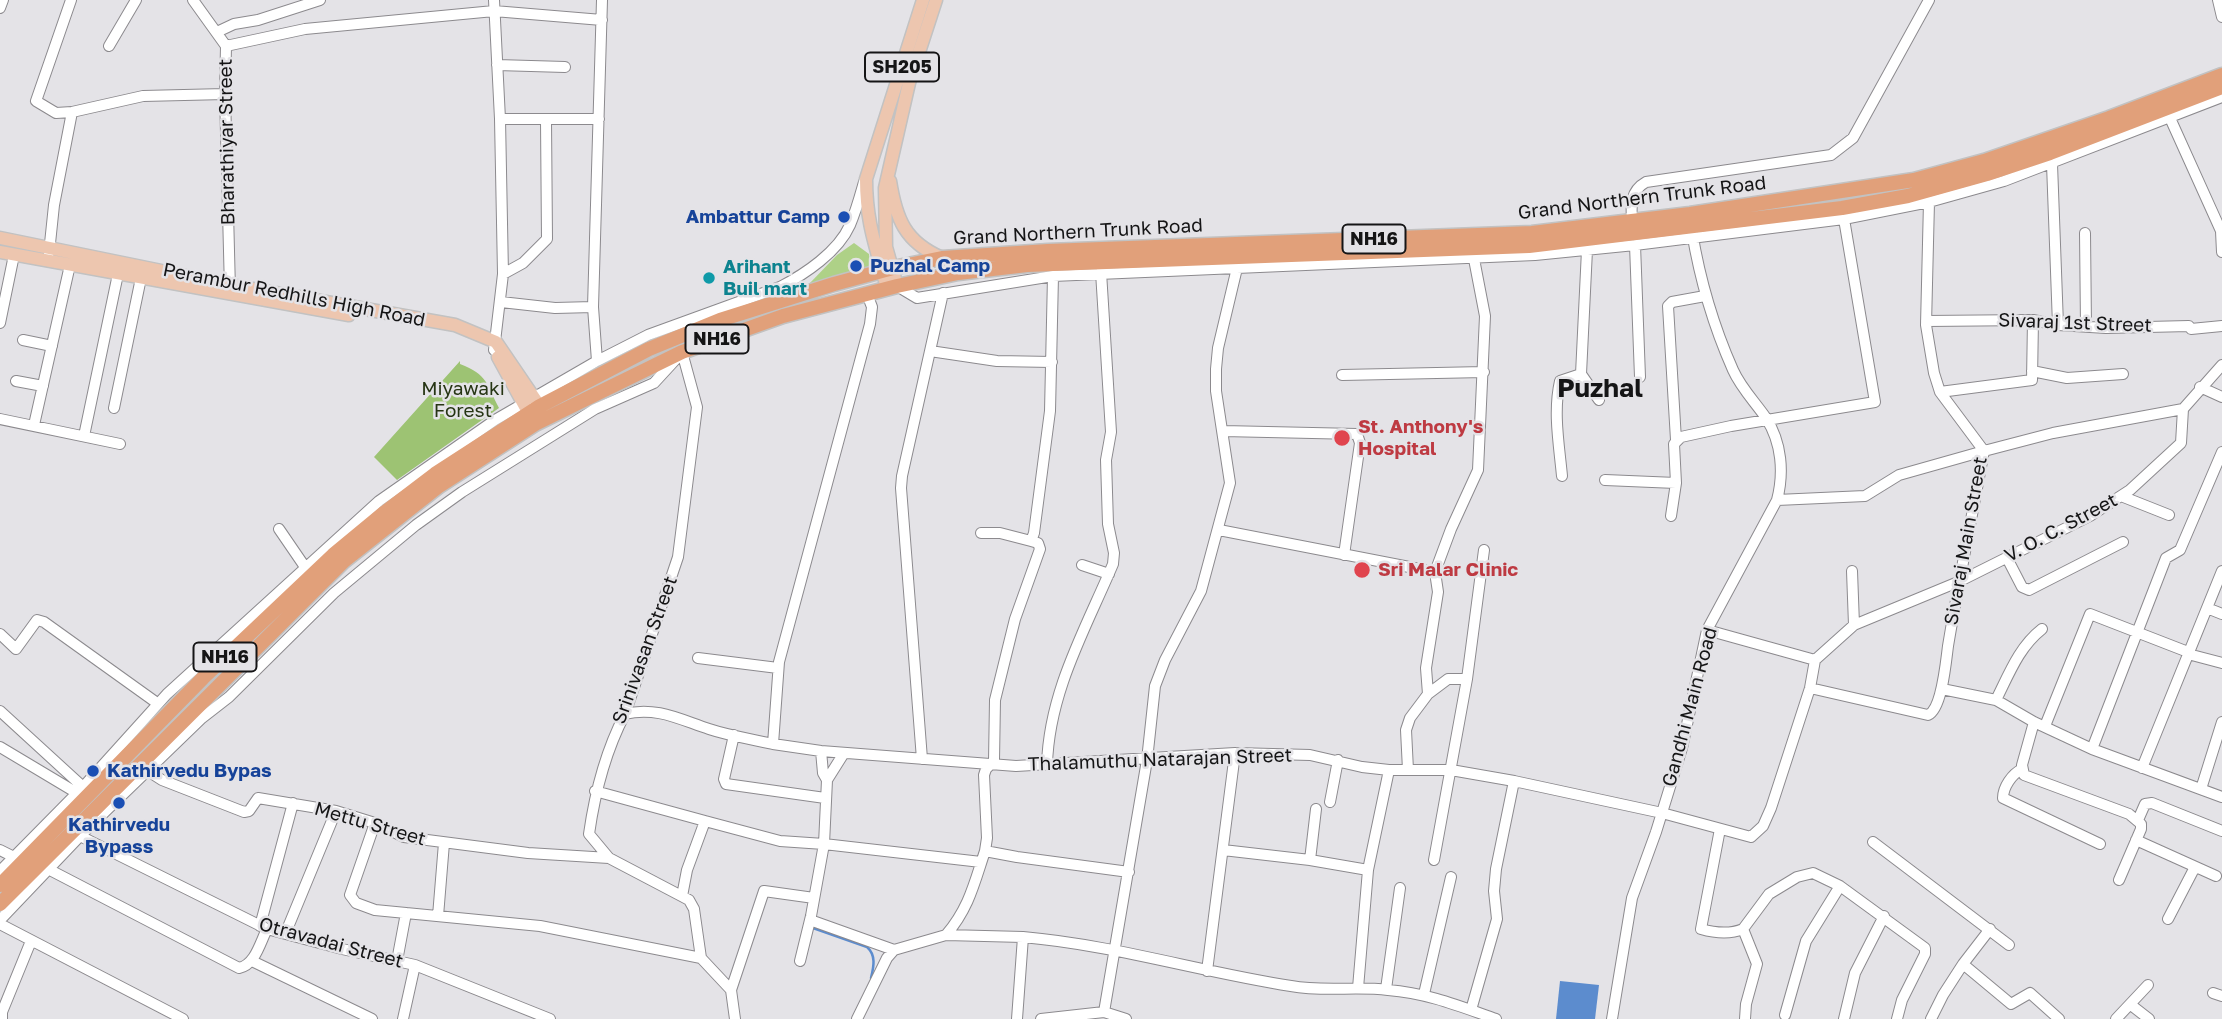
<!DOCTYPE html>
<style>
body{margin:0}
canvas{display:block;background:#e4e3e7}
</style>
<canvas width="2222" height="1019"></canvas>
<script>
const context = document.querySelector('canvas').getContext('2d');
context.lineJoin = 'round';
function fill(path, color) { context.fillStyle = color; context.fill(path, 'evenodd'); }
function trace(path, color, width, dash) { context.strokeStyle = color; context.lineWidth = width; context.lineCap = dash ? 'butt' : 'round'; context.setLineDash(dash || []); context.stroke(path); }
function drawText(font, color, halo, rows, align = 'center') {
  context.font = font + ' "Golos Text",sans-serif'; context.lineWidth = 5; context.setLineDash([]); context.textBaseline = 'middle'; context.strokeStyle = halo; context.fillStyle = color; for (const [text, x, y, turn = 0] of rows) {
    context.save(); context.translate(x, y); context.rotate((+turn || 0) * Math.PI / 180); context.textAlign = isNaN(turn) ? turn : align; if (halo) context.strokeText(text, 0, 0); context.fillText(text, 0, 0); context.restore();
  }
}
fill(new Path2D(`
 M854,243L869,254L870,266L809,284L837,255Z`), '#aed187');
fill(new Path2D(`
 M460,361V364C488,375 486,383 499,408L397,480L374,457Z`), '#9dc373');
fill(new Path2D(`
 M1560,981L1599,985L1595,1019H1556Z`), '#5c8cce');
trace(new Path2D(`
 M813,928L867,947C876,955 874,966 871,978`), '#5c8cce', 2.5);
const minor = new Path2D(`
 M71,0L36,101L56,113L72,112L143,96L225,94
 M193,0L226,46L225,94L230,290
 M2218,0L2222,17
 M0,8L3,0
 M217,32L234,24L258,20L320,0
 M109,46L136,0
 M226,46L305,29L494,11L602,20
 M497,65L565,67
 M2170,118L2221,231L2222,252
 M500,119H599
 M2052,164L2058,325
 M1632,221C1631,205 1630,191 1646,182L1831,155L1853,138L1929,0
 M2085,233L2086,327
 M1635,245L1640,377
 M49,253L54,205L72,112
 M503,274L523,263L547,239L546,121
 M897,286L917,298L1053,276L1535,255L1635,245L1844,219L1929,202L2004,181L2222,97
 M867,294L872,307L870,324L779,662L773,744L821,751L1016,766L1235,753L1310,755L1362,767L1389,770H1451L1514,781L1662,813L1751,837L1763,826L1771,808L1810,688L1815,660
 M501,302L555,308L593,307
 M1926,321L2033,320L2058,325L2106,328L2189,326L2191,329L2222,326
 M0,323L14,255
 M23,340L52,346
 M494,350L503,274L500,119L494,0
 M930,351L997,361L1052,362
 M682,352L697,407L678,557L625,714C605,752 595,792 589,834L609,858L689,900L694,909L701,958L731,990L735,1019
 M597,361L593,307L602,0
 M2032,371L2067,378L2123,374
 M1581,374L1599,400
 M1342,375L1484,372
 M16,381L43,386
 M2200,387L2222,397
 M1940,392L2032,380L2033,320
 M114,408L141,278
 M0,419L120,444
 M34,425L70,265
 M1223,431L1357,434L1360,443L1344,555
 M84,436L118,274
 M1676,440L1668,306L1672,302L1705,296
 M1562,476C1559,444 1553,412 1560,381L1581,374L1587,250
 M1605,480L1676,483
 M2121,496L2169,515
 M1777,500L1865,496L1899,475L1984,451L2053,433L2183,409
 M1671,516L1676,483L1674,444L1681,437L1731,426L1875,402L1844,219
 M279,529L305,567
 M1219,530L1435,572
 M981,533H1000L1031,541L1034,533L1050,411L1053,276
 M2007,558L2022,587L2029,590L2123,542
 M1082,565L1109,574
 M1852,571L1854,625
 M2207,608L2222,614
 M1707,630L1815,660L1854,625L1958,582L2090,516L2130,490L2181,443L2183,409L2222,365
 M0,634L16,649L37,620L44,622L157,703
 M2188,654L2222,663
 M698,658L778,668
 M1810,688L1928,715C1942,709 1946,661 1948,646C1959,580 1972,516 1984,451L1940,392L1934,373L1926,325L1929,202
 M1942,689L1996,700L2034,722L2092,749L2222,797
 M1428,694L1426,668L1438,592L1435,572L1451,529L1478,470L1485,316L1474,259
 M1996,700C2009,674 2019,647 2042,629
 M0,711L83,787
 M625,714C656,706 681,720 709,729C730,736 752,739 773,744
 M2034,722L2022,765L2024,775L2129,814L2141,824V829L2119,880
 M2045,726L2090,614L2188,652
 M734,735L724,779L726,784L825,798
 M0,747L77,793
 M2092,749L2166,558L2180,550L2222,452
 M821,751L823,773L827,780
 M922,759L901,488L902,476L943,293
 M1047,765C1049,692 1085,630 1113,564L1114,553L1108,524L1106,460L1111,432L1101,272
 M2142,768L2222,571
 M2022,769C2012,774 2003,787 2003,798L2100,844
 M1408,770L1406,730L1410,718L1428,694L1448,679H1467
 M148,771L162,780L244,812L249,811L258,798L336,811L375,823L404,837L528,853L609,858
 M2201,789L2222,722
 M595,791L705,821
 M1330,802L1338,760
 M2138,820L2145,804L2152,803L2222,831
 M375,823L350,895L356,903L375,910L540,926L701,958
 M1720,829L1701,929C1715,933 1731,934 1743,929L1769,894L1797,877L1813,873L1840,886L1925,948V954L1902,1000L1897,1019
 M80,836L267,929L342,949L415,965L550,1019
 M2136,840L2216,876
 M1873,842L2009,945
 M0,850L14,857
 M1223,850L1310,860L1368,870
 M985,851L987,838L984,775L986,769L994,761L995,700L1015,619L1040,549L1038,543L1031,541
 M1310,860L1316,809
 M1434,860L1467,679L1484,550
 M48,869L239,968C255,965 260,943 267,929
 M0,871L83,787L167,694L379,501L495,420L597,361L648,335L780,287C805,274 838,252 850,225C856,211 860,196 864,182
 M682,896L687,870L705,821L780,841L824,844L981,862
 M438,916L444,843
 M2168,919L2195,867
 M0,920L80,836L202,718L229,697L334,593L416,525L462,492L595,409L654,383L677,358
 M810,920L894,950
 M0,924L183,1019
 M260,926L293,803
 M1743,929L1757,964L1746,1004L1745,1019
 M286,932L336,811
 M1023,937L946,935C969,908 974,884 985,851L1017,857L1129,872
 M252,961L372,1019
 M397,961L406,913
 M800,961L811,916L824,844L827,780L844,753
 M1963,964L1990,929
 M1207,971L1235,753
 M1358,988L1368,870L1389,770
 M1386,989L1400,888
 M731,990L764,891L814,898
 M2213,993L2222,996
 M1424,994L1451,877
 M2131,1005L2149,1019
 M1471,1010L1497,919L1494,891L1496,869L1514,781
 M1104,1012L1147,760L1155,686L1165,660L1201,591L1230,483L1216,391V369L1218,348L1237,268
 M1785,1015L1806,941L1840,886
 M2,1019V1012L31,941
 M403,1019L415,965
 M857,1019L887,958L894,950L946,935
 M1017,1019L1023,937C1114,945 1201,972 1291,986C1323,992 1356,986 1388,990C1427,993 1459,1006 1496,1019
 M1041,1019L1104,1012L1126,1019
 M1612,1019L1632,898L1656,832L1682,748L1707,630L1777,500C1784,473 1782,443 1766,418C1755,402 1741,388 1733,370C1713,325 1700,280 1692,232
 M1844,1019L1855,973L1884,916
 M1931,1019L1943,995L1963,964L2011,1004L2030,993L2059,1019
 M2116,1019L2148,985`);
const major = new Path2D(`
 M890,181C896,219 905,242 942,258
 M0,238L230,285L455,325L496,342L545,414
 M0,252L349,315
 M897,286L886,247L885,188L909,83L936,0
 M887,288C876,247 866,222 866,179L923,0
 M498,357L533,421`);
const highway = new Path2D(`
 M0,885L203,678L333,555L385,512L435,474L540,406L649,349L720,320L834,284L893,268L942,258L1048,251L1532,233L1690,214L1914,180L1984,161L2109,118L2222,75
 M0,904L344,561L439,486L535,424L682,352L783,316L897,286L958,273L1027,265L1529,246L1842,208L1908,196L1987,174L2050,153L2222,87`);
trace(minor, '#8c8a8e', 12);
trace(major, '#c2c2c2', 15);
trace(highway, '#c2c2c2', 17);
trace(minor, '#fff', 10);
trace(major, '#edc6af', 12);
trace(highway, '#e1a07a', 14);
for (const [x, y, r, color] of [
 [844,217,7,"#1a4fb4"],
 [856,266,7,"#1a4fb4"],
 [709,278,7,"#0f9aa8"],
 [1342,438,9,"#e0444e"],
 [1362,570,9,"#e0444e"],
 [93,771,7,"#1a4fb4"],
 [119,803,7,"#1a4fb4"]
]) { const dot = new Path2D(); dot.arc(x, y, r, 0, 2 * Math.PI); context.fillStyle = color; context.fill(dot); trace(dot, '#e4e3e7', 2.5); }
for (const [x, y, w] of [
 [902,67,74],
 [1374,239,63],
 [717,339,63],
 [225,657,63]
]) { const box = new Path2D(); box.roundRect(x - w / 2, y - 14.5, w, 29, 5); context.fillStyle = '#e4e3e7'; context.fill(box); trace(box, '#151516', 2); }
drawText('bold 18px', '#151516', null, [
 ["SH205",902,67],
 ["NH16",1374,239],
 ["NH16",717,339],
 ["NH16",225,657]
]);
drawText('19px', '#151516', '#e4e3e7', [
 ["Bharathiyar Street",227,142,-91],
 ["Grand Northern Trunk Road",1642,198,-7],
 ["Grand Northern Trunk Road",1078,232,-3],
 ["Perambur Redhills High Road",294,295,11],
 ["Sivaraj 1st Street",2075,323,2],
 ["V. O. C. Street",2061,528,-28],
 ["Sivaraj Main Street",1966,541,-80],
 ["Srinivasan Street",645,650,-70],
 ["Gandhi Main Road",1690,707,-75],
 ["Thalamuthu Natarajan Street",1160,760,-2],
 ["Mettu Street",370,824,16],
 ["Otravadai Street",331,943,15]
]);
drawText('bold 19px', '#164399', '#e4e3e7', [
 ["Ambattur Camp",830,217,"right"],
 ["Puzhal Camp",870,266],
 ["Kathirvedu Bypas",107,771],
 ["Kathirvedu",119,825,"center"],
 ["Bypass",119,847,"center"]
], 'left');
drawText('bold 19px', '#0d838f', '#e4e3e7', [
 ["Arihant",723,267],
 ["Buil mart",723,289]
], 'left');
drawText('19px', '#263514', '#e4e3e7', [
 ["Miyawaki",463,389],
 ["Forest",463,411]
]);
drawText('bold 19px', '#be3a42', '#e4e3e7', [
 ["St. Anthony's",1358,427],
 ["Hospital",1358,449],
 ["Sri Malar Clinic",1378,570]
], 'left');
drawText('bold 26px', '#151516', '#e4e3e7', [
 ["Puzhal",1600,389]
]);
</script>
